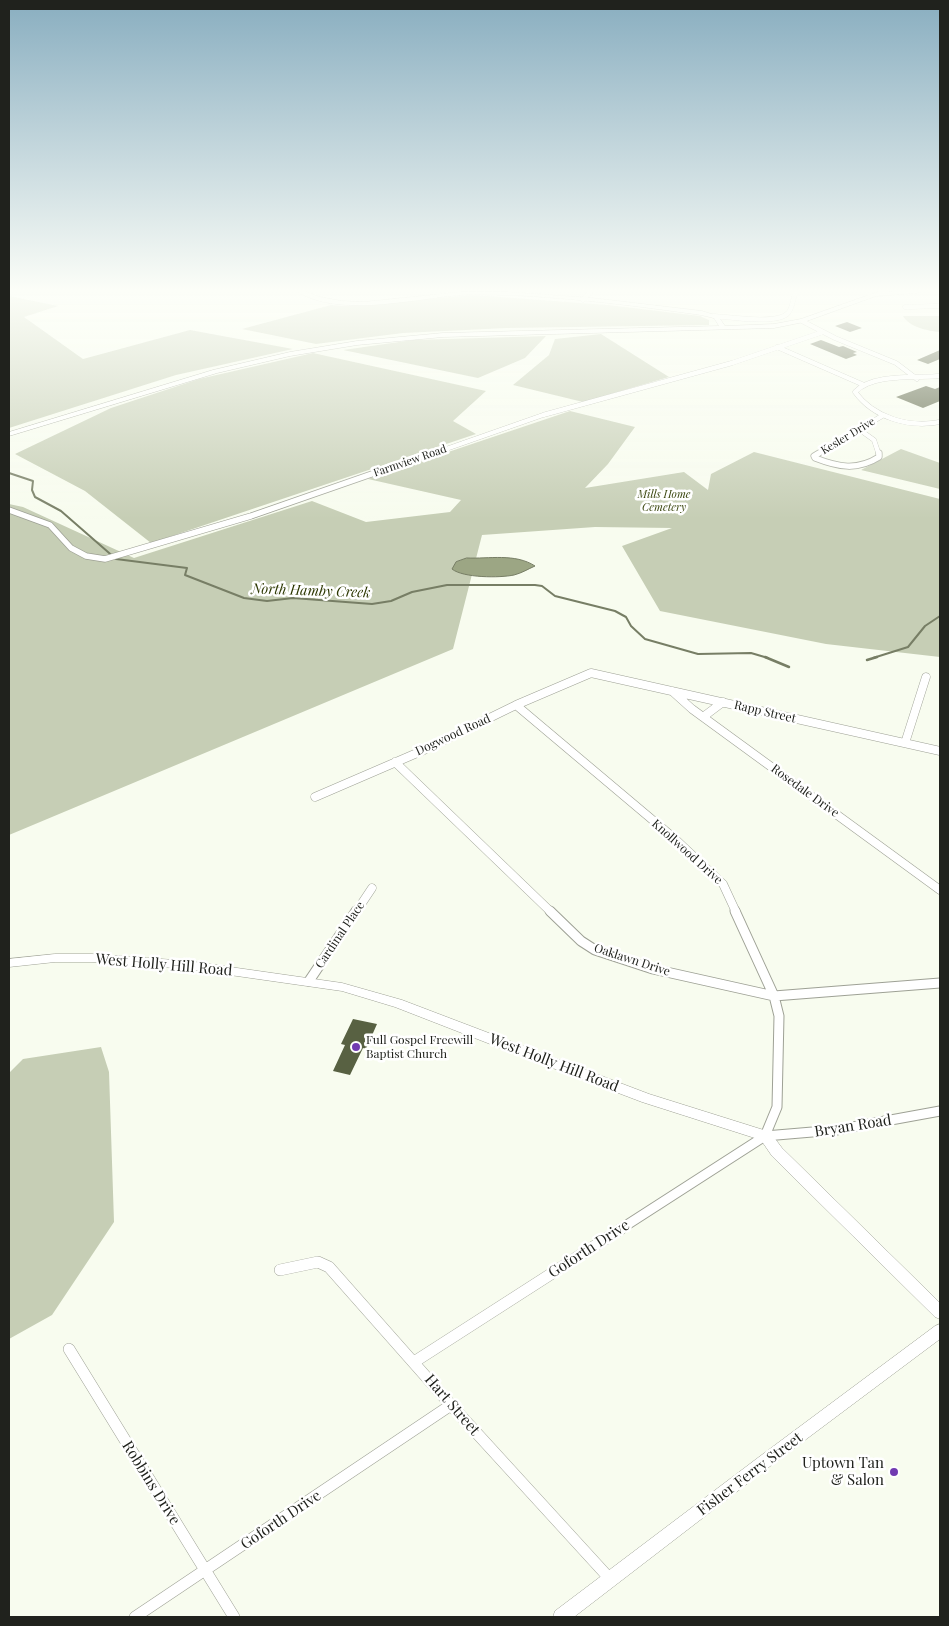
<!DOCTYPE html>
<style>
body{margin:0}
#map{position:relative;width:949px;height:1626px;overflow:hidden;background:#f8fcef;font-family:"Playfair Display",serif}
canvas{display:block}
.frame{position:absolute;inset:0;border:10px solid #20221d;pointer-events:none}
</style>
<div id="map">
<canvas width="949" height="1626"></canvas>
<div class="frame"></div>
</div>
<script>
const context = document.querySelector('canvas').getContext('2d');
context.lineJoin = 'round';
function fill(path, color) { context.fillStyle = color; context.fill(path, 'evenodd'); }
function trace(path, color, width, dash) { context.strokeStyle = color; context.lineWidth = width; context.lineCap = dash ? 'butt' : 'round'; context.setLineDash(dash || []); context.stroke(path); }
function drawText(font, color, halo, rows, align = 'center') {
  context.font = font + ' "Playfair Display",serif'; context.lineWidth = 5; context.setLineDash([]); context.textBaseline = 'middle'; context.strokeStyle = halo; context.fillStyle = color; for (const [text, x, y, turn = 0] of rows) {
    context.save(); context.translate(x, y); context.rotate((+turn || 0) * Math.PI / 180); context.textAlign = isNaN(turn) ? turn : align; if (halo) context.strokeText(text, 0, 0); context.fillText(text, 0, 0); context.restore();
  }
}
fill(new Path2D(`
 M473,295L608,305L700,316L709,320V325L507,328L403,333L316,344L242,329L331,305L347,306Z
 M9,296L58,306L24,317L83,359L190,330L293,349L176,375L9,428Z
 M903,316H940V332C928,331 909,327 903,316Z
 M601,334L669,377L583,402L513,385L549,355L555,339Z
 M546,336L525,358L478,378L343,350L413,340Z
 M313,353L486,391L453,421L476,434L151,543L85,491L15,454L111,408L199,379Z
 M570,411L635,427L608,464L585,488L684,472L708,490L711,474L754,452L940,499V657L826,644L660,611L622,546L672,528L595,527L482,535L453,649L9,835V504L23,507L134,558L312,501L366,522L450,512L461,500L368,479Z
 M901,449L940,463V489L861,470Z
 M101,1047L109,1072L114,1222L52,1315L9,1339V1073L23,1059Z`), '#c6ceb5');
const water = new Path2D(`
 M467,558C489,559 515,553 535,566C528,569 522,573 514,575C500,578 463,578 452,569L456,562Z`);
fill(water, '#9ca684');
trace(water, '#777e65', 1);
trace(new Path2D(`
 M9,473L33,481L32,490L35,497L61,511L116,559L187,568L185,575L244,598L267,601L293,598L372,604L391,601L412,592L447,585H535L542,586L555,596L615,611L626,617L631,626L645,639L698,654L751,653L768,658
 M873,658L908,647L925,626L940,616`), '#777e65', 2);
trace(new Path2D(`
 M765,657L789,667
 M867,660L877,657`), '#777e65', 2.5);
fill(new Path2D(`
 M847,322L862,328L850,332L835,326Z
 M821,340L839,347L843,346L857,352L853,353L857,355L846,359L810,344Z
 M940,350V359L928,364L917,360Z
 M926,386L935,389L940,387V401L923,408L896,397Z
 M353,1019L377,1024L366,1049L363,1048L350,1075L333,1071L345,1045L341,1044Z`), '#586142');
const minorFar4 = new Path2D(`
 M583,300L591,291
 M905,307L940,306
 M714,316C729,317 777,325 788,313C793,308 793,297 796,291
 M802,321L835,338L896,363L917,379
 M777,347L864,385
 M940,376C916,378 873,373 855,392C874,418 909,428 940,422
 M860,430L874,440L879,455
 M429,455L543,415L732,363L823,332
 M816,455L882,416`);
const minorFar3 = new Path2D(`
 M819,453L814,456L815,458C838,467 857,471 879,457V453
 M9,510L50,525L71,548L86,556L105,559L251,516L432,453`);
const minorFar2 = new Path2D(`
 M672,691L692,709L940,890
 M516,705L674,838L723,884L736,912
 M703,717L723,702
 M905,743L926,677
 M395,762L551,912
 M315,797L424,750L516,705L591,673L940,751
 M356,912L372,888`);
const minorFar1 = new Path2D(`
 M550,911L581,941L595,950L653,969L774,996L940,983
 M309,981L356,911
 M765,1136L836,1130L940,1111
 M619,1230L765,1136L777,1107L779,1016L774,996L735,911`);
const minor = new Path2D(`
 M280,1270L318,1262L329,1267L451,1405L611,1580
 M69,1349L234,1617
 M414,1362L621,1229
 M135,1617L451,1405`);
const tertiary = new Path2D(`
 M296,291H304L320,297L341,301L364,302L460,292H509L592,298L702,311L718,316L725,326L774,324L801,319L880,291H888L886,292L920,291L917,293L876,296L804,322L774,328L443,337L357,345L290,356L217,373L9,436V432L213,370L290,352L357,341L443,333L719,326L714,318L701,315C638,306 574,298 509,295C493,295 476,294 460,295C414,299 337,318 296,291Z
 M55,954H92L188,961L342,983L402,1000L649,1094L770,1132L782,1148L940,1303V1319L935,1317L772,1156L761,1140L642,1102L521,1056L395,1007L342,991L188,969L92,962H55L9,967V959Z
 M940,1324V1339L769,1467L574,1617H553L555,1611L759,1457L935,1326Z`);
trace(minorFar4, '#9ea195', 5);
trace(minorFar3, '#9ea195', 7);
trace(minorFar2, '#9ea195', 9);
trace(minorFar1, '#9ea195', 11);
trace(minor, '#9ea195', 12);
trace(tertiary, '#9ea195', 1);
trace(minorFar4, '#fff', 4.5);
trace(minorFar3, '#fff', 5.5);
trace(minorFar2, '#fff', 8);
trace(minorFar1, '#fff', 9);
trace(minor, '#fff', 11);
fill(tertiary, '#fff');
const sky = context.createLinearGradient(0, 0, 0, 519);
sky.addColorStop(0, '#89aec0');
sky.addColorStop(0.56, '#fcfef8');
sky.addColorStop(1, '#fcfef800');
context.fillStyle = sky;
context.fillRect(0, 0, 949, 519);
for (const [x, y, r, color] of [
 [356,1047,5,"#713ab1"],
 [894,1472,5,"#713ab1"]
]) { const dot = new Path2D(); dot.arc(x, y, r, 0, 2 * Math.PI); context.fillStyle = color; context.fill(dot); trace(dot, '#fff', 2); }
drawText('11px', '#20221d', '#fff', [
 ["Kesler Drive",848,436,-31],
 ["Farmview Road",410,461,-19]
]);
drawText('italic 11px', '#3a460e', '#fff', [
 ["Mills Home",664,495],
 ["Cemetery",664,508]
]);
drawText('12px', '#20221d', '#fff', [
 ["Rapp Street",765,712,13],
 ["Dogwood Road",453,735,-25],
 ["Rosedale Drive",805,791,36],
 ["Knollwood Drive",687,852,42],
 ["Cardinal Place",340,935,-56],
 ["Oaklawn Drive",632,960,18]
]);
drawText('12px', '#20221d', '#fff', [
 ["Full Gospel Freewill",366,1040],
 ["Baptist Church",366,1054]
], 'left');
drawText('italic 14px', '#2c3700', '#fff', [
 ["North Hamby Creek",311,591,2]
]);
drawText('15px', '#20221d', '#fff', [
 ["West Holly Hill Road",164,965,5],
 ["West Holly Hill Road",554,1063,21],
 ["Bryan Road",853,1126,-9],
 ["Goforth Drive",589,1249,-33],
 ["Hart Street",452,1405,49],
 ["Fisher Ferry Street",750,1474,-37],
 ["Robbins Drive",151,1483,58],
 ["Goforth Drive",281,1520,-34]
]);
drawText('15px', '#20221d', '#fff', [
 ["Uptown Tan",884,1463],
 ["& Salon",884,1480]
], 'right');
</script>
